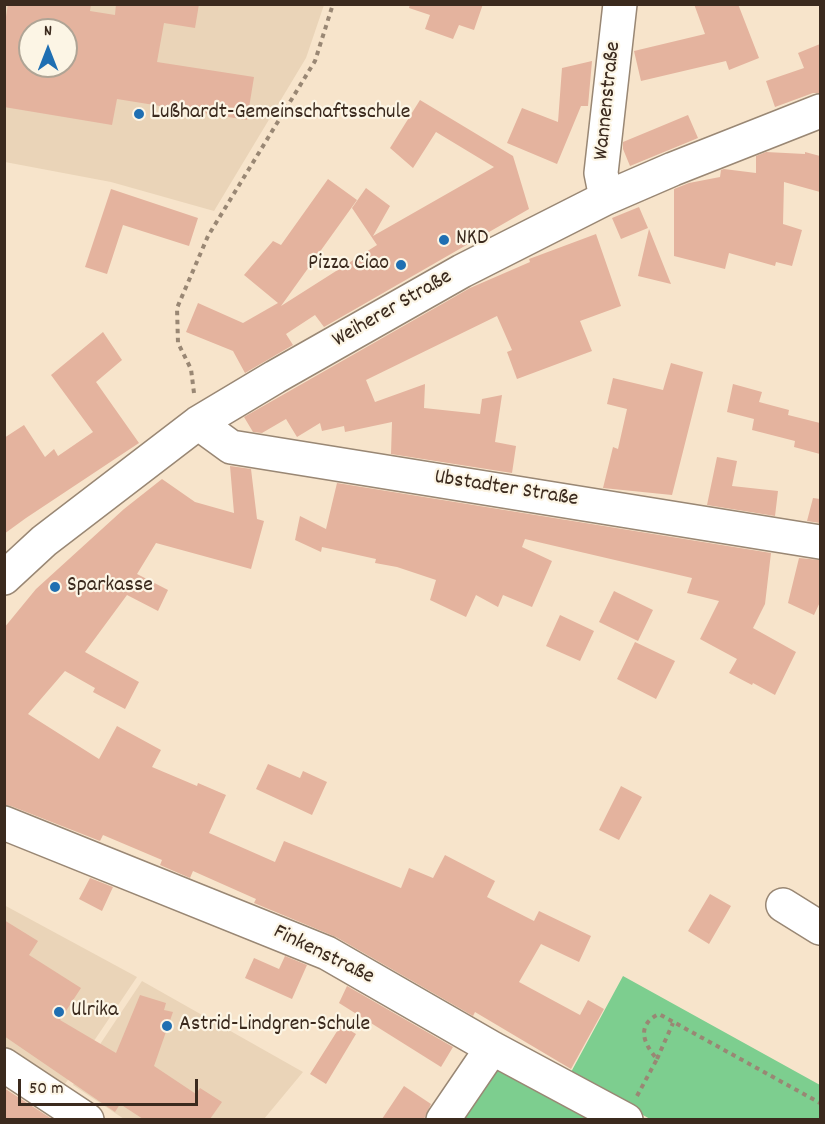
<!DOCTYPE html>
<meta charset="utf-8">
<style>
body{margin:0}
#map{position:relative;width:825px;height:1124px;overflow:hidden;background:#f7e4cb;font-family:Dekko,sans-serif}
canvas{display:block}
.frame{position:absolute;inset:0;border:6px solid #3b2a1e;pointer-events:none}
.north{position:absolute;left:18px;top:18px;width:60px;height:60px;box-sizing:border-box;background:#fcf5e5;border:2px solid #afa495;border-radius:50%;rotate:0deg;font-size:16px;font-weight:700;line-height:24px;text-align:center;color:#3b2a1e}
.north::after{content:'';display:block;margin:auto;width:21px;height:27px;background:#1f6fb2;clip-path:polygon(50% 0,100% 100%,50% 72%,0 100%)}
.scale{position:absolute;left:18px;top:1079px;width:180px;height:27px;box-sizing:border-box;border:3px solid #3b2a1e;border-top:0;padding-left:8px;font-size:18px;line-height:21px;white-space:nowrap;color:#3b2a1e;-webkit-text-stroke:4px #fcf5e5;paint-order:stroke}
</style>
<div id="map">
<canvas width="825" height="1124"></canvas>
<div class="frame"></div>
<div class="north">N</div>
<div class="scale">50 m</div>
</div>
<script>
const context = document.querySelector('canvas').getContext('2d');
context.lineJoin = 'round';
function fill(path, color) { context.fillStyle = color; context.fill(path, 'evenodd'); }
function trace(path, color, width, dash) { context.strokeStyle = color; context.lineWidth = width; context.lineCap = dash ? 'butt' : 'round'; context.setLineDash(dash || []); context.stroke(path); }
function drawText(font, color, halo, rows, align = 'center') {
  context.font = font + ' Dekko,sans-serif'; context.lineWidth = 4.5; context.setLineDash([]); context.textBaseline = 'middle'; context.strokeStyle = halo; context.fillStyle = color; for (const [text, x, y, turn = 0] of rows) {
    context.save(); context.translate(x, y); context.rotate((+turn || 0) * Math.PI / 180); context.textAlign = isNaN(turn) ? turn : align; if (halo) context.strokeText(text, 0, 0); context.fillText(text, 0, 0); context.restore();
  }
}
fill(new Path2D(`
 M4,5H324L306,58L214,211L111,182L5,162ZM30,30H66V66H30Z
 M4,905L137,977L63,1087L5,1047Z
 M142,981L303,1072L264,1119H124L73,1085Z`), '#ead4b8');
fill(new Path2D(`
 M623,976L820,1085V1119H650L570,1074Z
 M497,1065L592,1120H460Z`), '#7dce8f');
fill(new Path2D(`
 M8,4H91L90,11L115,15L116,4H199L195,28L164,23L157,62L254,77L247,120L117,99L112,125L4,107V30ZM30,30H66V66H30Z
 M410,4H483L474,30L459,25L453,39L425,29L430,15L409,8Z
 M694,4H738L759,58L729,70L726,61L641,81L634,51L705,34Z
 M820,44V93H813L775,107L766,81L804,68L798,53Z
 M592,61L588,106H581L557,164L507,143L522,108L558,122L562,68Z
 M420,100L513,156L529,209L324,327L315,315L286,334L293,345L245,373L233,351L186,332L198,303L243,323L278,303L244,275L273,241L281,245L328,179L357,200L281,306L377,245L352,208L366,188L390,206L373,236L494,167L436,132L413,168L390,148Z
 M688,115L698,138L630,166L623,149V142Z
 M766,152L805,154V152L820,156V192L784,182L783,224L802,230L792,266L776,262L775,266L729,253L725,269L674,256V189L689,183L720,177L721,170L724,169L756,173V156Z
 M111,189L198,218L189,246L123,225L107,274L85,267Z
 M639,207L648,228L621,239L612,218Z
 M649,229L671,284L638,276Z
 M596,234L621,306L580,321L592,351L517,379L507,352L512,350L497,316L366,380L375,402L425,384L424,408L480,414L482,399L502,395L495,442L516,446L512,473L391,454L392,422L345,432L344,426L322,431L320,423L297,437L286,419L262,433L253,432L244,417L470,288L530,262L529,259Z
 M103,332L122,360L96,382L139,443L26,518L4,534V438L24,425L45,457L54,449L58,456L93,432L51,375Z
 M671,363L703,372L672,495L603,488L613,447L618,449L627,409L607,404L613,378L663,390Z
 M733,384L762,392L759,402L789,410L788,415L820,423V454L794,447L795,441L752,430L754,419L727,412Z
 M717,457L737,461L732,486L778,491L775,516L707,505Z
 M230,466L251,469L257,519L264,521L251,569L156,543L137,574L168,590L158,611L127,595L85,652L139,682L125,709L93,692L95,688L65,671L28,714L99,759L117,726L161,750L152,767L197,786L198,783L226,795L209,833L275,862L284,841L401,888L409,868L433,878L445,855L495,881L487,897L534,921L539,911L591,936L579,962L541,944L519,982L580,1015L588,1000L604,1009L571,1069L475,1012L473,1016L336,937L254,903L256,899L193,871L190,878L160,865L162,860L103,835L100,841L11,806L4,805V628L36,589L124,509L162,479L195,502L234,513Z
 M337,483L771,553L765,604L753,628L796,652L775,695L753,683L752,685L729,673L737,659L700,639L719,601L687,593L692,578L525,539L522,547L552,561L532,607L503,595L498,607L476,595L466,617L430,600L436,580L397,567L375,563L376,559L322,547L321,552L295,540L300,516L326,529Z
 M813,498L820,499V523L807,521Z
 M799,558L820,560V602L814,615L788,603Z
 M614,591L653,610L638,641L599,622Z
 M560,615L594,631L580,661L546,646Z
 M635,642L675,661L656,699L617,679Z
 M268,764L300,778L303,771L327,782L312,815L256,789Z
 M621,786L642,797L619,840L599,830Z
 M90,878L113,887L102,911L79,899Z
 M710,894L731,906L709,944L688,931Z
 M4,920L38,941L29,955L81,988L60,1020L116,1053L140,995L166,1003L164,1010L173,1012L154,1066L196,1094L200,1088L222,1102L210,1119H143L120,1104L115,1112L4,1036Z
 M285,956L307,965L292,999L245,978L254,958L279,969Z
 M347,986L453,1047L441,1067L339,1003Z
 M341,1025L356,1034L326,1084L310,1074Z
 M404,1086L431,1104L424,1119H382Z
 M4,1088L52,1119H4Z`), '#e4b39e');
const minor = new Path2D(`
 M606,198L601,173L620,4
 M198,423L231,447L820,542
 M4,578L44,541L198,423L275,377L462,271L606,198L673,169L820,111
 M4,823L327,953L492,1048L626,1120
 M783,905L820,928
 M4,1065L87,1120
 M443,1120L492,1048`);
trace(minor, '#998774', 36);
trace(new Path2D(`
 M194,393L191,369L178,343L177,308L208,236L315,61L333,4
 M657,1059L673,1023
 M637,1096L657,1059C643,1043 636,1025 659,1014L820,1103`), '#998774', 4, [4.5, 4.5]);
trace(minor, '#fff', 33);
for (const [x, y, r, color] of [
 [139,114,6,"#1f6fb2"],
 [444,240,6,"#1f6fb2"],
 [401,265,6,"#1f6fb2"],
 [55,587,6,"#1f6fb2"],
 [59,1012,6,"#1f6fb2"],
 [167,1026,6,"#1f6fb2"]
]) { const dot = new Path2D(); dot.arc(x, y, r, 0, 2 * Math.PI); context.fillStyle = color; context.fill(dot); trace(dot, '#fcf5e5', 2); }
drawText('22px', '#3b2a1e', '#fcf5e5', [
 ["Wannenstraße",609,101,-84],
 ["Weiherer Straße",393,310,-30],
 ["Ubstadter Straße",506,490,9],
 ["Finkenstraße",323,956,26]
]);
drawText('22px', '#3b2a1e', '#fcf5e5', [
 ["Lußhardt-Gemeinschaftsschule",151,114],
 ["NKD",456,240],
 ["Pizza Ciao",389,265,"right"],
 ["Sparkasse",67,587],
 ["Ulrika",71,1012],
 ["Astrid-Lindgren-Schule",179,1026]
], 'left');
</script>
